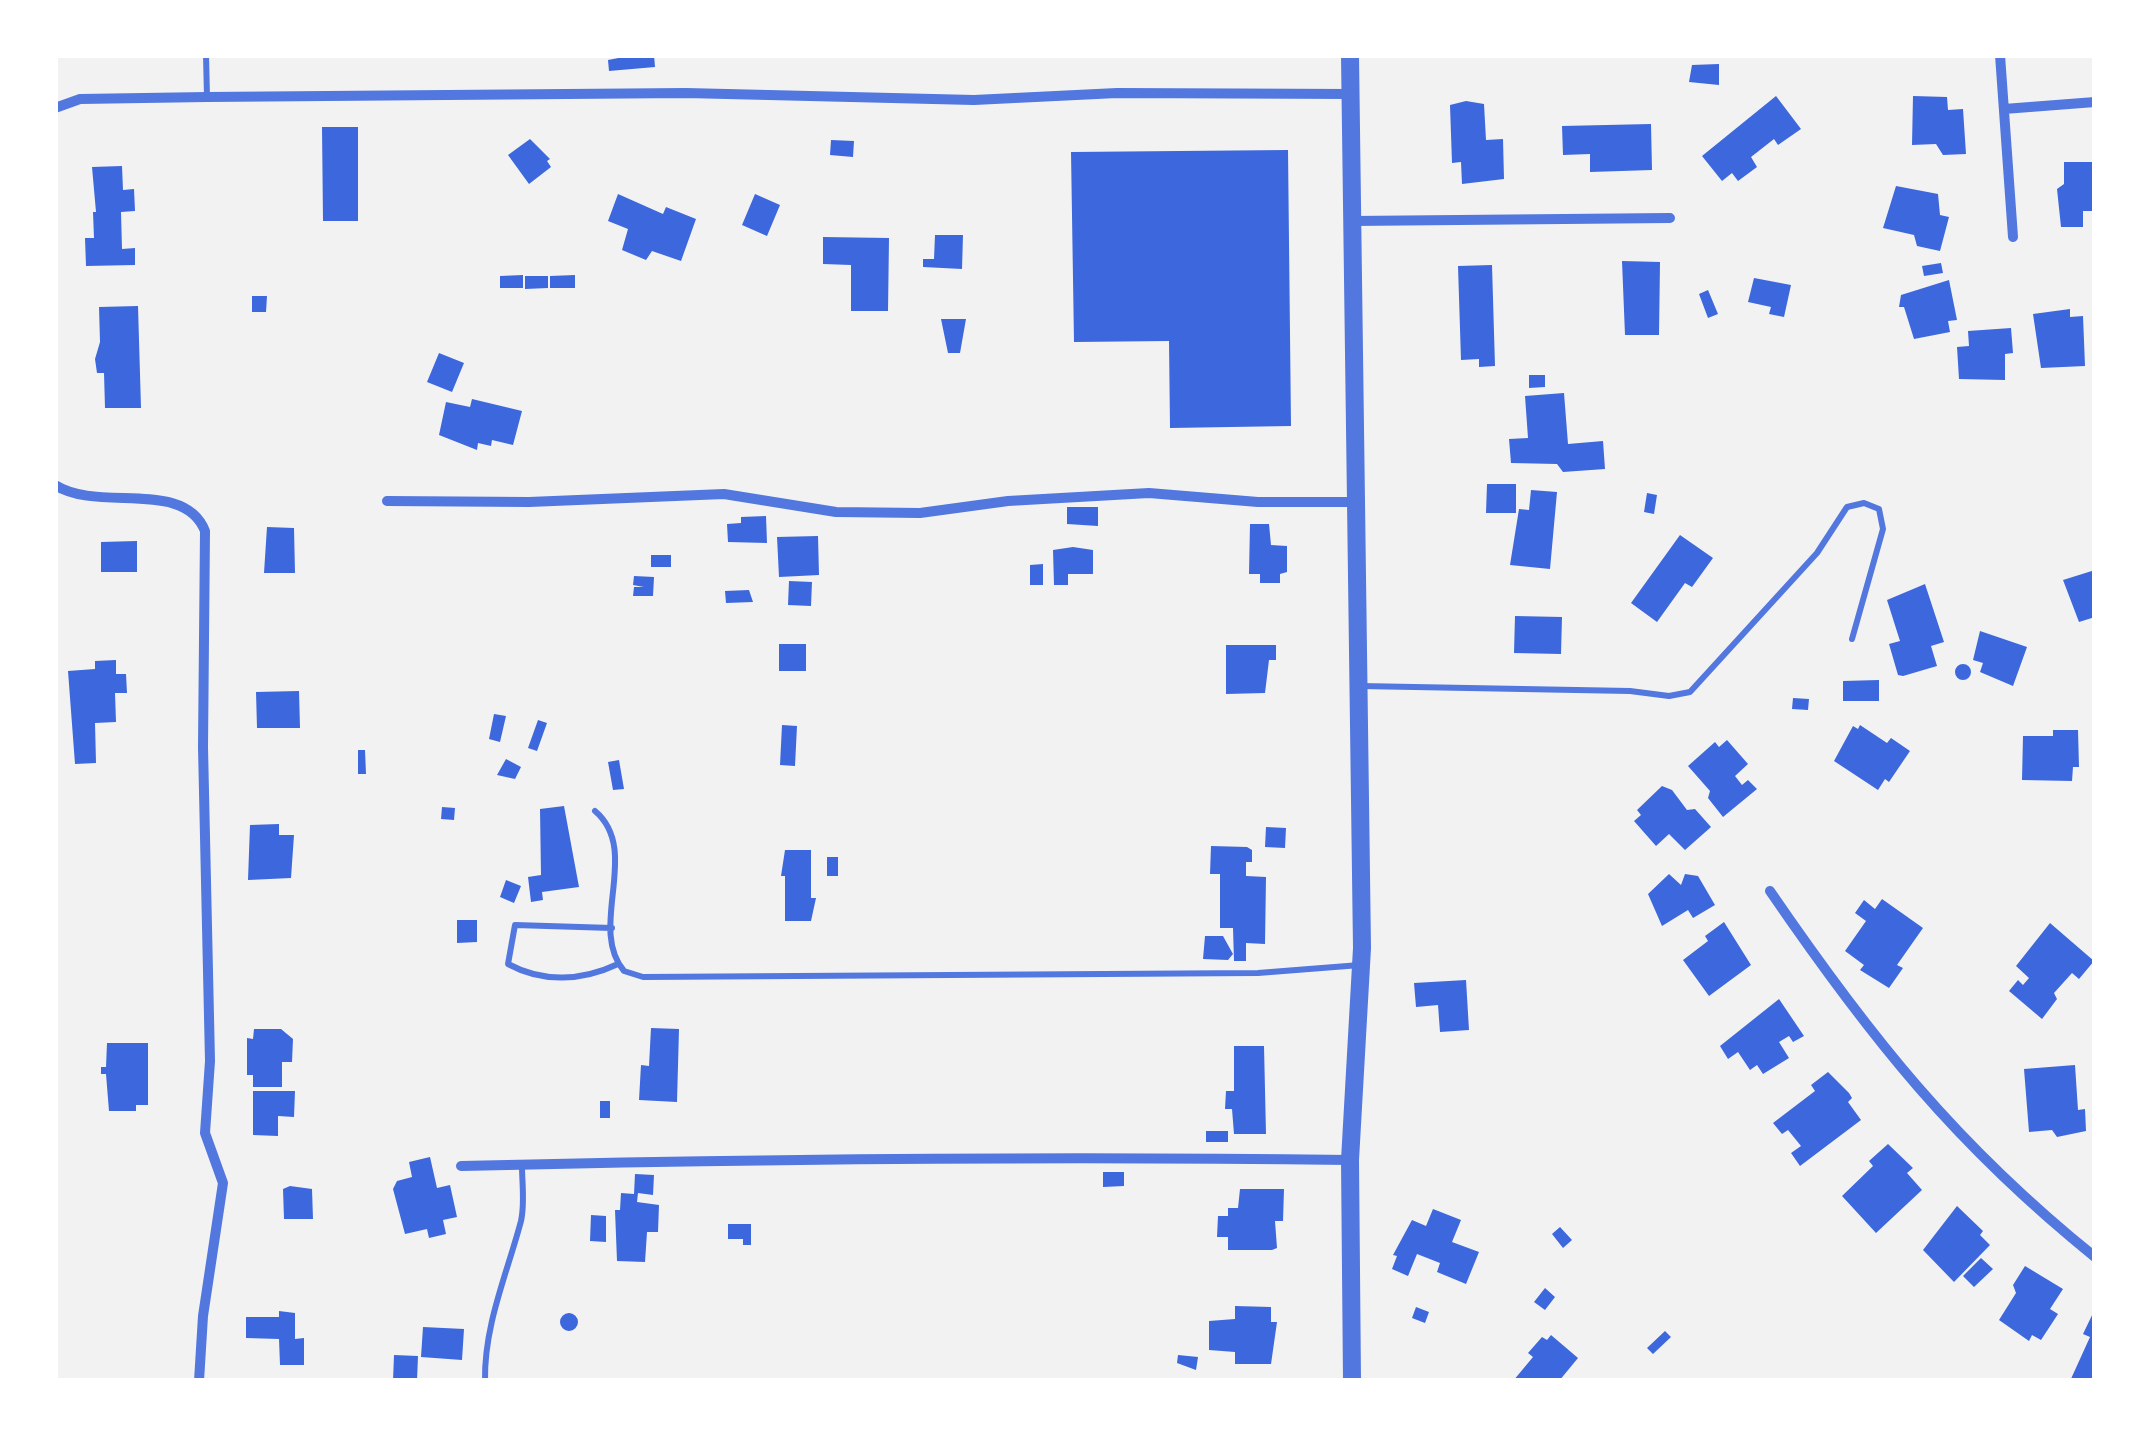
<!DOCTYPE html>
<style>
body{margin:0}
#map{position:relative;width:2150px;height:1436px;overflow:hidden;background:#f2f2f2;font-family:"Archivo Narrow",sans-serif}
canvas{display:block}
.frame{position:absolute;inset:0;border:58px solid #fff;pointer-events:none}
</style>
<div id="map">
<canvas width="2150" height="1436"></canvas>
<div class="frame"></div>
</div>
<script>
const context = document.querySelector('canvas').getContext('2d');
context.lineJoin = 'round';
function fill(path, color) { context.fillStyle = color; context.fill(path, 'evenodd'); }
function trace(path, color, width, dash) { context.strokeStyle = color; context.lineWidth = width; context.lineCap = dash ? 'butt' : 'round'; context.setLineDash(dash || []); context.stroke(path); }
fill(new Path2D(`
 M634,55H654L655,67L609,71L608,60Z
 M1719,64V85L1689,82L1692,65Z
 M1776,96L1801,129L1778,145L1774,139L1751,157L1757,167L1738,181L1732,173L1722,181L1702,156Z
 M1913,96L1947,97L1948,110L1963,109L1966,154L1943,155L1936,144L1912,145Z
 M1466,101L1484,104L1486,140L1503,139L1504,179L1462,184L1461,162L1452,163L1450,105Z
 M1651,124L1652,170L1590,172V154L1563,155L1562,126Z
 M322,127H358V221H323Z
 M530,139L550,159L547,161L551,167L529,184L508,155Z
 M831,140L854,141L853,157L830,155Z
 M1288,150L1291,426L1170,428L1169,341L1074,342L1071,152Z
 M2064,162H2095V211H2083V227H2061L2057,189L2064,184Z
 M122,166L123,190L134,189L135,211L121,212L122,249L135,248V265L86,266L85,238H94L93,212H96L92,167Z
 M1896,186L1938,194L1940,215L1949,217L1940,251L1917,246L1914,235L1883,228Z
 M618,194L663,214L666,207L696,219L681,261L652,251L646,260L622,250L628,229L608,221Z
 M755,194L780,205L767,236L742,225Z
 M935,235H963L962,269L923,267V259H934Z
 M823,237L889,238L888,311H851V265L823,264Z
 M1622,261L1660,262L1659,335H1625Z
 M1941,263L1943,273L1924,276L1922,266Z
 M1492,265L1495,366L1479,367V359L1461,360L1458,266Z
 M523,275V288H500V276Z
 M575,275V288H550V276Z
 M525,276H548V288L525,289Z
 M1754,278L1791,285L1784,317L1769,314L1771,307L1748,302Z
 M1949,280L1957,320L1948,321L1950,332L1914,339L1904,307H1899L1901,295Z
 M1708,290L1718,314L1708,318L1699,294Z
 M252,296H267L266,312H252Z
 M138,306L141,408H105L104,373H97L95,359L100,342L99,307Z
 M2070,309V317L2083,316L2085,366L2041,368L2033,314Z
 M941,319H966L960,353H948Z
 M2011,328L2013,353L2005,354V380L1959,379L1957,347L1969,346L1968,331Z
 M439,353L464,363L452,392L427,382Z
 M1529,375H1545V387L1529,388Z
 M1564,393L1568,444L1603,441L1605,469L1563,472L1557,464L1511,463L1509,439L1528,438L1525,396Z
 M472,399L522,411L513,445L492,440L491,446L478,443L477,450L439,435L446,402L470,407Z
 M1487,484H1516V513H1486Z
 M1531,490L1557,492L1550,569L1510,565L1519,509L1529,510Z
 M1647,493L1657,495L1654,514L1644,512Z
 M1067,507H1098V526L1067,524Z
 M766,516L767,543L728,542L727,524L741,523V517Z
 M1250,524H1269L1271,545L1287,546V572L1280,574V583H1260V574H1249Z
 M267,527L294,528L295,573H264Z
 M1680,535L1713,558L1692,587L1685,583L1657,622L1631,603Z
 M818,536L819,575L779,577L777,537Z
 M137,541V572H101V542Z
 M1073,547L1093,550V574H1068V585H1054L1053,550Z
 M651,555H671V567H651Z
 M1043,564V585H1030V565Z
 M2095,570V617L2079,622L2063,580Z
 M634,576L654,577L653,596H633L634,587H644L633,585Z
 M789,581L812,582L811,606L788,605Z
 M1925,584L1944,642L1931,646L1937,666L1903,676L1898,675L1889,644L1900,641L1887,600Z
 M749,590L753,602L726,603L725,591Z
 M1515,616L1562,617L1561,654L1514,653Z
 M1980,631L2027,647L2013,686L1980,672L1983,663L1973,660Z
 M779,644H806V671H779Z
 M1226,645H1276V660H1269L1265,693L1226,694Z
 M116,660V674H126L127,693H115L116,722L95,723L96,763L75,764L68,671L95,669V661Z
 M1955 672a8 8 0 1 1 16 0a8 8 0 1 1-16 0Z
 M1879,680V701H1843V681Z
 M299,691L300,728H257L256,692Z
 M1793,698L1809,699L1808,710L1792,709Z
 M494,714L506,716L500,742L489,739Z
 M538,720L547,723L537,751L528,748Z
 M782,725L797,726L795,766L780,765Z
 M1860,725L1887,743L1891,738L1910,751L1889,782L1885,779L1878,790L1834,761L1853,726L1858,729Z
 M2053,730H2078L2079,767H2073L2072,781L2022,780L2023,736H2053Z
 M1727,740L1748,764L1735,776L1742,785L1748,780L1757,789L1723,817L1708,798L1710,791L1688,766L1715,742L1719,747Z
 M358,750H365L366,774H358Z
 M506,759L521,767L515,779L497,775Z
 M619,760L624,789L613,790L608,762Z
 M1662,786L1672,790L1687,810L1695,809L1711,827L1685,850L1669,834L1656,846L1634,821L1641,815L1637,810Z
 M564,806L579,887L542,892L543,900L531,902L528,877L541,875L540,809Z
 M442,807L455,808L454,820L441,819Z
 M279,824V835H294L291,878L248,880L250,825Z
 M1266,827L1286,828L1285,848L1265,847Z
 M1211,846L1247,847L1252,850V862H1246V876L1266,877L1265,944L1246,943V961H1234L1233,928H1220V874H1210Z
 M785,850H811V898H816L811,921H785V876H781Z
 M827,857H838V876H827Z
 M1669,874L1681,885L1685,874L1698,876L1715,905L1693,918L1688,910L1662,926L1648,894Z
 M506,880L521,886L514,903L500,897Z
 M1882,899L1923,928L1897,965L1903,968L1889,988L1860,970L1864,965L1845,951L1866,921L1855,913L1864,900L1875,909Z
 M457,920H477V942L457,943Z
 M1724,922L1751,965L1709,996L1683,960L1708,941L1705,936Z
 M2050,923L2094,961L2079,979L2072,973L2054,993L2057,999L2042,1019L2009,991L2018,980L2023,985L2029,978L2016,966Z
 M1205,936H1223L1233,954L1228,960L1203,959Z
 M1466,980L1469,1030L1440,1032L1438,1005L1416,1007L1414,983Z
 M1779,999L1804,1036L1793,1042L1789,1036L1779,1042L1789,1058L1763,1074L1757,1065L1750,1070L1738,1052L1728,1059L1720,1046Z
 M651,1028L679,1029L677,1102L639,1100L641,1065L649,1066Z
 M254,1029H281L293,1039L292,1062H282V1087H253V1075H247V1038L253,1039Z
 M107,1043H148V1105H136V1111H109L106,1074H101V1067H106Z
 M1234,1046H1264L1266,1134H1234L1232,1109H1225L1226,1091H1234Z
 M2075,1065L2078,1110L2085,1109L2086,1131L2057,1137L2052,1130L2029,1132L2024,1069Z
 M1828,1072L1849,1093L1852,1098L1848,1102L1861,1120L1800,1166L1791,1153L1801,1146L1788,1130L1782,1134L1773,1123L1815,1091L1811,1085Z
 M253,1091H295L294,1117L278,1116V1136L253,1135Z
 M600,1101H610V1118H600Z
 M1206,1131H1228V1142H1206Z
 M1888,1144L1913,1168L1907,1173L1922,1190L1876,1233L1842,1196L1873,1166L1869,1161Z
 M430,1157L437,1188L450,1185L457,1217L443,1220L446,1234L429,1238L427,1229L405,1234L393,1189L397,1181L412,1177L409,1162Z
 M1103,1172H1124V1186L1103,1187Z
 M635,1174L654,1175L653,1195L638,1193L637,1202L659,1205L658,1232H647L645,1262L617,1261L615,1210H620L621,1193L634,1194Z
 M290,1186L312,1189L313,1219H284L283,1189Z
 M1240,1189H1284L1283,1221H1275L1277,1248L1272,1250H1228V1237H1217L1218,1216H1228V1208H1238Z
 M1957,1206L1983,1231L1980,1235L1990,1245L1954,1282L1923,1250Z
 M1433,1209L1461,1220L1452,1242L1479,1252L1466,1284L1437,1272L1440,1263L1417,1254L1408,1276L1392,1269L1397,1256L1393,1255L1412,1220L1426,1226Z
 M591,1215L606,1216V1242L590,1241Z
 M728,1224H751V1245H743V1239H728Z
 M1560,1227L1572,1240L1563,1248L1552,1234Z
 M1981,1258L1993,1269L1974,1287L1963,1276Z
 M2025,1266L2063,1289L2050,1309L2058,1314L2041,1340L2032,1335L2029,1341L1999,1320L2016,1293L2013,1285Z
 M1545,1288L1555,1297L1545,1310L1534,1302Z
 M1235,1306L1271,1307V1322H1277L1271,1364H1235V1352L1209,1350V1321L1235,1319Z
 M1416,1307L1429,1312L1425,1323L1412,1318Z
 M2095,1309V1381H2070L2090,1337L2083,1334Z
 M279,1311L295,1313V1339L304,1338V1365H280L279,1339L246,1338V1317H279Z
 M560 1322a9 9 0 1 1 18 0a9 9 0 1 1-18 0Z
 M423,1327L464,1329L462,1360L421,1357Z
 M1665,1331L1671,1337L1653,1354L1647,1348Z
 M1551,1335L1578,1358L1559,1381H1513L1533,1357L1528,1353L1542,1337L1547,1340Z
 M394,1355L418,1356L417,1381H393Z
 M1178,1355L1198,1357L1196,1370L1177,1363Z`), '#3d67dc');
trace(new Path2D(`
 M206,55L207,97
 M1360,686L1630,691L1669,696L1690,692L1817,553L1847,507L1864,503L1879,509L1883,529L1852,639
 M595,811C642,851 587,927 624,971L643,977L1258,973L1360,965
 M612,928L515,925L508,964C543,983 582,981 618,964
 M485,1381C484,1325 507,1274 521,1221C525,1204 522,1183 522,1166`), '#5277de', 6);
trace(new Path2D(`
 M2000,55L2013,237
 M55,108L80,99L207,97L686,93L974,100L1117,93L1351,94
 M2004,109L2095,102
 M1352,221L1670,218
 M55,485C99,513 184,478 205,531L203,747L210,1061L205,1133L223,1183L203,1316L199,1381
 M387,501L529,502L724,494L836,512L920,513L1008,501L1149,493L1258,502H1353
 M1770,891C1870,1037 1956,1145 2095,1257
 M461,1166C758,1159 1053,1156 1350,1160`), '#5277de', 10);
trace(new Path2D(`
 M1350,55L1362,948L1350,1160L1352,1381`), '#5277de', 18);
</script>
